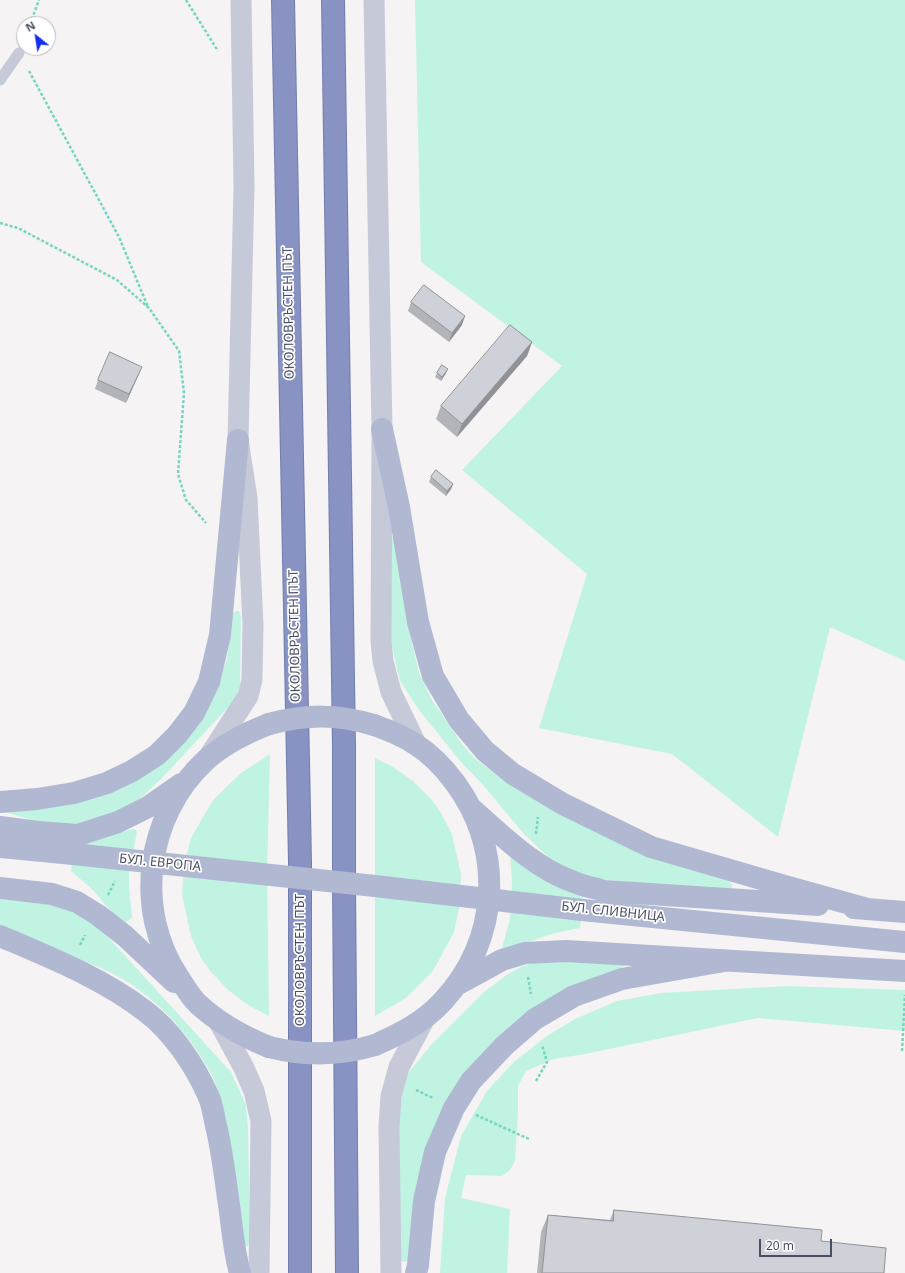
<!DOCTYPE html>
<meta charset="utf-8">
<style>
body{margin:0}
#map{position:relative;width:905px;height:1273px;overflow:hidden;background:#f5f3f3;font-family:"Noto Sans",sans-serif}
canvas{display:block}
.north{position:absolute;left:16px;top:16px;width:40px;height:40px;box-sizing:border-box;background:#fff;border:1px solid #b6b8c0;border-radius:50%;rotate:330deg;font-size:11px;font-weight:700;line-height:16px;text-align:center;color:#494e62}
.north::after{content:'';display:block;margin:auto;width:14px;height:18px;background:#102ef1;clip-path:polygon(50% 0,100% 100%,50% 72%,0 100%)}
.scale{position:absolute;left:759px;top:1239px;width:73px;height:18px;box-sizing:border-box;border:2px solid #494e62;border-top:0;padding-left:5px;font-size:12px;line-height:14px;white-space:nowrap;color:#494e62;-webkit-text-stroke:3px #fff;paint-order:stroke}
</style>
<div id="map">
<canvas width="905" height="1273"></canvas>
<div class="north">N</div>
<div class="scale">20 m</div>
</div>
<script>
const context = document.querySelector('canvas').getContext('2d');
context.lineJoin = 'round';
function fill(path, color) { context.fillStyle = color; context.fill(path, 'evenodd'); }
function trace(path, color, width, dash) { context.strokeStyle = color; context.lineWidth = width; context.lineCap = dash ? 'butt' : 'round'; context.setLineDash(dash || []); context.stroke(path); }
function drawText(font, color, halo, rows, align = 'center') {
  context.font = font + ' "Noto Sans",sans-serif'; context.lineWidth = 3.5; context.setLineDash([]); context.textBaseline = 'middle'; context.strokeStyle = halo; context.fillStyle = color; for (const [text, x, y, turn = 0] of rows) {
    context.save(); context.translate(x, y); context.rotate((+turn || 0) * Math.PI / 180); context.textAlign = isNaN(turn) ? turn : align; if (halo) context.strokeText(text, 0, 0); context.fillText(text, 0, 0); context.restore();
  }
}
fill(new Path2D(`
 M415,0H905V661L830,627L778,837L672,754L539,728L587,574L462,470L562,366L421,262Z
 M394,536L409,630L419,673L432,700L462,744L474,758L507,782L728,880L732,885V889L726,891L599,879L575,875L548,857L524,834L484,786L461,762L419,710L400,681L389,633L391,537Z
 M236,611H239L241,617L240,685L235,700L161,779L131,807L105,819L66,826L39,822L5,812L92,797L121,789L148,773L213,698L227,659L232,614Z
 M270,754L267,874L269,1016L248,1005L228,990L211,972L201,958L191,936L182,895L184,866L191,838L213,800L241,773Z
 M375,758L393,767L413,781L431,799L441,813L452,834L461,875L460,904L454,932L433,971L406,998L375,1016Z
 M133,829L137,831L129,874V886L132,918L126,922L114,915L92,889L71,871L74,839L105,837Z
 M510,854L584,890L580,928L555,933L504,950L502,948L510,919L512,882Z
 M0,899L52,905L79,914L98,926L231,1072L246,1105L248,1130L250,1241L248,1246H244L223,1107C219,1095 216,1081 209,1070C191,1038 165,1008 135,987C120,976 101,968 84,961C56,948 29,936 0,925Z
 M543,959L624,965L621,970L476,1061L409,1258L406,1262L401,1261L398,1119L405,1077L432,1044L484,992L508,974L521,967Z
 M788,986L905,990V1031L758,1018L585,1054L554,1059L526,1071L518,1086V1111L515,1161L510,1170L502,1176L466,1175L461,1198L510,1209L507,1273H440L445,1198L461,1136L487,1091L514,1062L547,1036L575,1019L617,1001L661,993Z`), '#c1f3e3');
const highway = new Path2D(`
 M283,0L300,862V1273
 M333,0L344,747V883L347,1273`);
trace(highway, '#737eaf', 24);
trace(new Path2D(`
 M186,0L218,51
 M30,24L39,0
 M29,71L119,237L148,307
 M0,223L18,228L117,280L149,308L179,351L184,393L178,474L186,500L206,523
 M536,834L538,817
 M108,895L115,881
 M80,945L85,935
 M528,977L531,994
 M902,1051L905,995
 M536,1081L547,1062L542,1045
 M416,1090L433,1098
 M476,1115L529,1139`), '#76d4c2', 2.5, [3, 2]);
trace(new Path2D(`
 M0,80L19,53`), '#c6cad8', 11);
trace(new Path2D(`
 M374,0L382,429L381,641L383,661L391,692L416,744
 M208,758L248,696L252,680L253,625L247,498L238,440L244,186L241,0
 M218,1020L244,1068L254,1091L261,1121L259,1273
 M391,1273L389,1127L391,1096L399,1067L425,1018`), '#c6cad8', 21);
trace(new Path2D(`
 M382,429L399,507L418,622L433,676L459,720L485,751L513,774L563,804L651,847L785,886L868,909
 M269,724C246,733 225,743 206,760C146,815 133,910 179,978C185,987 190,996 197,1003C218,1023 242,1036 269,1047
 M374,725C388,730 403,736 415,744C431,754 445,769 456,784C505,852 499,940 443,1001C424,1022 400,1034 375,1045
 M0,802L37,799L74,793L107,783L132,771L157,755L177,735L194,713L209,682L220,635L238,440
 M472,809C503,836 534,868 574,882C583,886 594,888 604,891L818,905
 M0,827L38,832L78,835L118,822L148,807L181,784
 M0,847L73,854
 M0,888L52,894L77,902L98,915L125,936L174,982
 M854,908L905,912
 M582,910L905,942
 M0,936C49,957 102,978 145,1011C172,1031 194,1064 208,1095C213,1105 214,1119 217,1130C222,1152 225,1176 228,1198C232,1223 233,1249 240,1273
 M458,984L502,960L525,953L566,951L905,971
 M416,1273L418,1265L424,1201L435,1152L454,1108L471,1081L504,1046L535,1019L574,996L622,979L724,961`), '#b1b8d2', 22);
trace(highway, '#8893c3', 22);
trace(new Path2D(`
 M269,724C307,714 337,714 374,725
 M73,854L375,886L582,910
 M269,1047C305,1056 339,1056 375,1045`), '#b1b8d2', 22);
fill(new Path2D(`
 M411,302L462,325L449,342L408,311Z
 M532,342L527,356L457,437L436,419L441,406Z
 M142,367L126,403L95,389L98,380Z
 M437,373H446L441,381L435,377Z
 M431,477L453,484L451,489L446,496L429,482Z
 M614,1210L821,1241L884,1273H537L541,1232L548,1215L610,1220Z`), '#b2b4ba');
fill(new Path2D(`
 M465,316L462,325L449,342L452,333Z
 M532,342L527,356L457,437L462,424Z
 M142,367L126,403L129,394Z
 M448,369L446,373L441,381L442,377Z
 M453,484L451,489L446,496L447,491Z`), '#919297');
const building = new Path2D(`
 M424,285L465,316L452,333L411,302Z
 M510,325L532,342L462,424L441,406Z
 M110,352L142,367L129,394L98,380Z
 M442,365L448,369L442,377L437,373Z
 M436,470L453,484L447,491L431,477Z
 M614,1210L822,1230L821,1241L886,1248L884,1273H542L548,1215L613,1221Z`);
fill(building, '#cfd1d8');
trace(building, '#919297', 1);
drawText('13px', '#494e62', '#fff', [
 ["ОКОЛОВРЪСТЕН ПЪТ",289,313,-91],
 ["ОКОЛОВРЪСТЕН ПЪТ",295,636,-91],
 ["БУЛ. ЕВРОПА",160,863,6],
 ["БУЛ. СЛИВНИЦА",613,912,6],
 ["ОКОЛОВРЪСТЕН ПЪТ",300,960,-90]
]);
</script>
